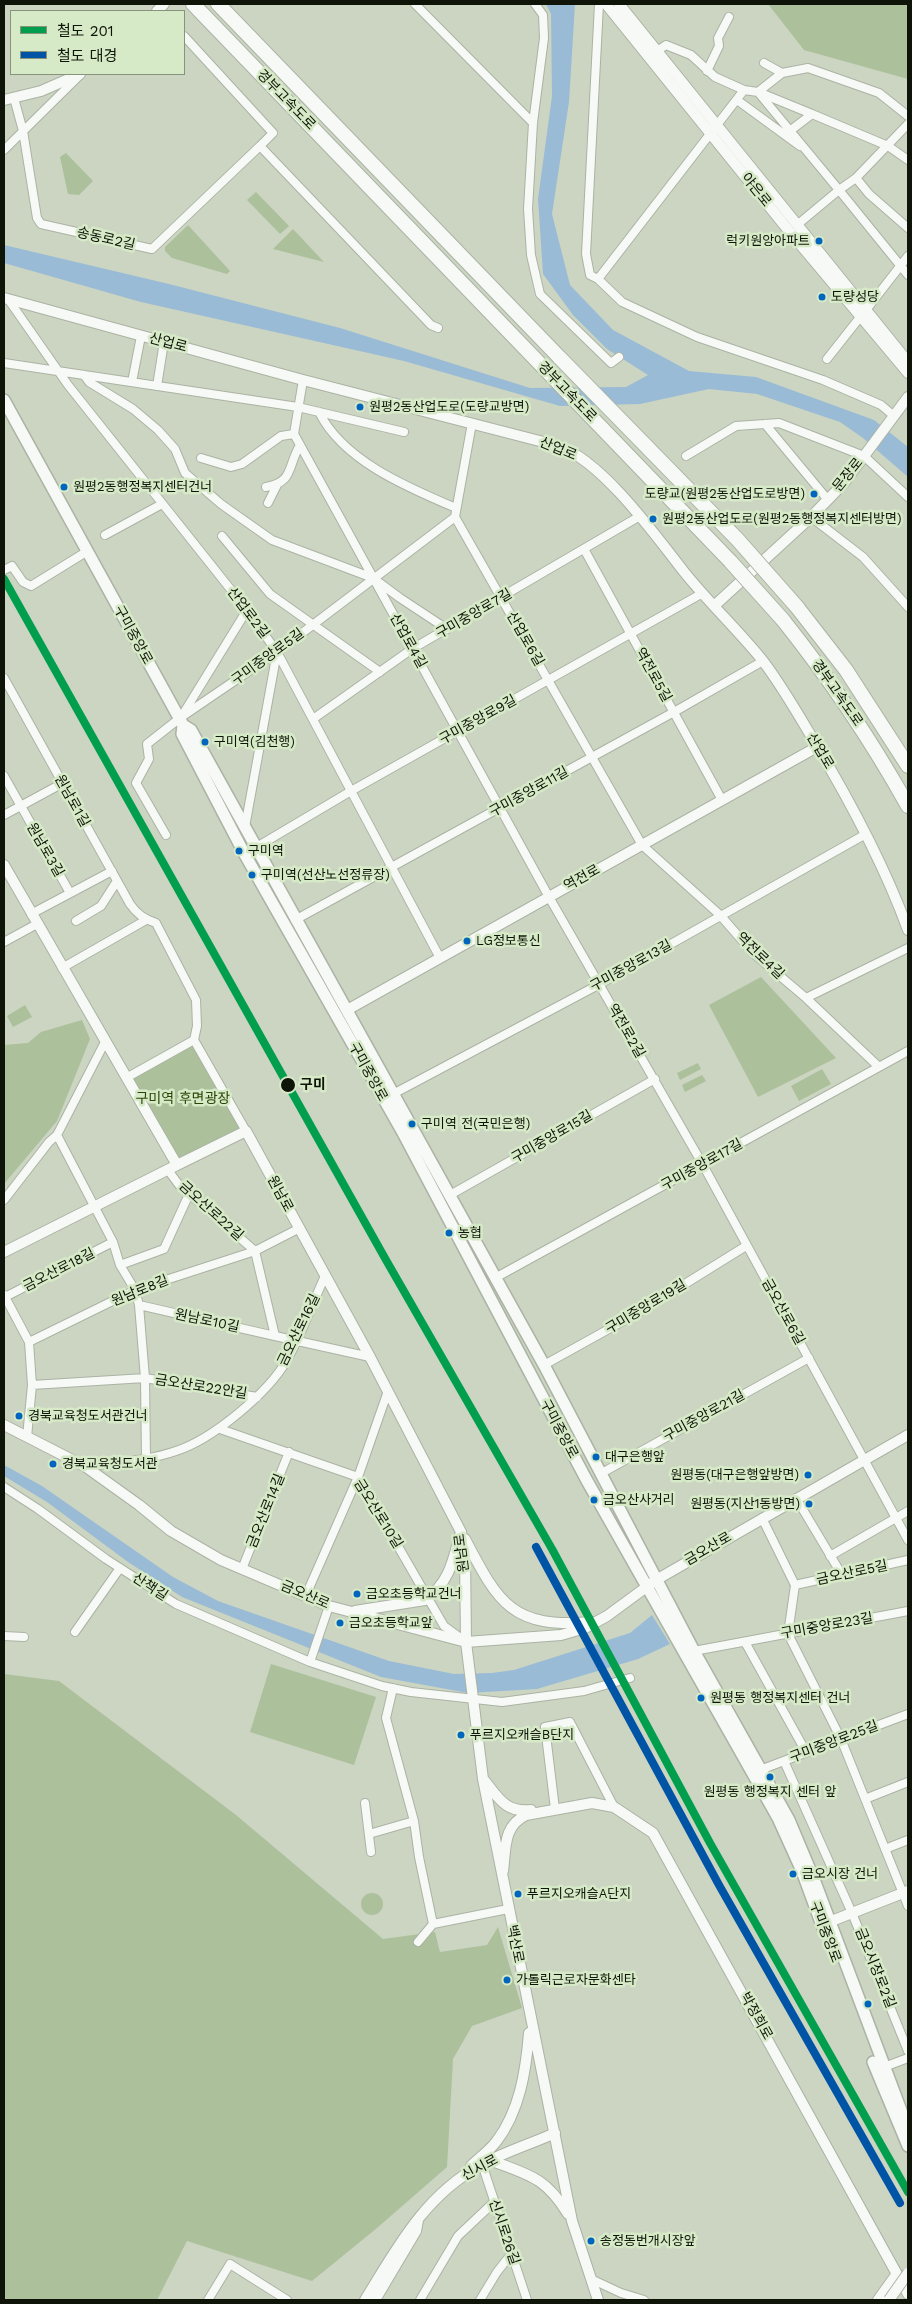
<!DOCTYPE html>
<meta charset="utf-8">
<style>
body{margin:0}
#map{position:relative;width:912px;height:2304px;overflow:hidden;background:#cbd5c2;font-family:"Work Sans","Noto Sans KR",sans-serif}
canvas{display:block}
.frame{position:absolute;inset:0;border:5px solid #0e1408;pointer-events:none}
.legend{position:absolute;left:10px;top:10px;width:175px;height:65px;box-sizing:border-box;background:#d7eac7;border:1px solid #87947b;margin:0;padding:6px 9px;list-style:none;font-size:15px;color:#0e1408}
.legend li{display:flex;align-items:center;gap:10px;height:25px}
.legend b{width:25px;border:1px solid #87947b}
</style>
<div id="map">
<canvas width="912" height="2304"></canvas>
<div class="frame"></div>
<ul class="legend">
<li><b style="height:6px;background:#019f4d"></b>철도 201</li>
<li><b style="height:6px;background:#0054a6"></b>철도 대경</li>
</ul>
</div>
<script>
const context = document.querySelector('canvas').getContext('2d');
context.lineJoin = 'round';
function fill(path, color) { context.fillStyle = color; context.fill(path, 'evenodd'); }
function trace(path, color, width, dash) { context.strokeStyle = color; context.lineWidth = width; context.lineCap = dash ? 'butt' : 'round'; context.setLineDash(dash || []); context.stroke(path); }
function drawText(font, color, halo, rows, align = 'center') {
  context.font = font + ' "Work Sans","Noto Sans KR",sans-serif'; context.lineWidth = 5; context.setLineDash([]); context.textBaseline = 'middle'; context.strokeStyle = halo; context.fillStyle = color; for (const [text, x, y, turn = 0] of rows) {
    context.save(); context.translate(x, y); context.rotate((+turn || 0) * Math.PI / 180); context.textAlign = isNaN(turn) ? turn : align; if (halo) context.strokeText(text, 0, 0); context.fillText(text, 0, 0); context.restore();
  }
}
fill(new Path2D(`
 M768,4H908V79L804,50Z
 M66,153L93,181L79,195L68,194L60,157Z
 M256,192L289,226L280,234L247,200Z
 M188,225L230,271L227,274L172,258L165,251V247Z
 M293,229L324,262L273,249Z
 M761,977L836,1058L758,1097L709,1005Z
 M25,1005L32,1017L13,1027L7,1016Z
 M82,1020L90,1039L57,1121L4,1184V1045L28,1043L41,1032Z
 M194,1040L246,1131L177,1165L126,1079Z
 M698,1063L701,1069L680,1080L677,1073Z
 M822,1069L831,1084L799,1101L791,1086Z
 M702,1075L706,1081L685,1092L682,1085Z
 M271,1664L376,1697L354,1765L250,1732Z
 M4,1674L59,1681L236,1815L383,1939L435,1932L440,1952L487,1945L498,1927L522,2008L472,2026L453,2059L447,2167L377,2228L312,2281L187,2241L157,2300H4Z
 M361 1904a11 11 0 1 1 22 0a11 11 0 1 1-22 0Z`), '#acc09b');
fill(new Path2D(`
 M546,4H575L569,102L552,214L570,285L613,330L689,371L756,377L874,420L908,447V477L863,438L840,422L757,394L709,389L640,404L560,406L404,361L141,302L4,263V245L169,284L340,328L530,388L626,387L648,375L607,349L573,315L543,274L538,199L552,96L551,14Z
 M4,1465L42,1486L173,1577L218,1601L389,1661L454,1674L492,1673L514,1670L630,1633L652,1615L670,1644L638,1659L537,1689L468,1693L381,1677L182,1597L128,1562L47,1502L4,1476Z`), '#9abbd6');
const minor = new Path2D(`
 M415,4L533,123
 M535,4L543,15L544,38L533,123L528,209L531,255L540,294L611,363L619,357
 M599,4L586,254L590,275L598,279L622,302L697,337L823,380L881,405L894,416
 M184,36L273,133L260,146
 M657,51L666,45L691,55L715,77L744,90L758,92L812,114L791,130
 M764,63L782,73
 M707,71L719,46L718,38L729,17
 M14,98L23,131L37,218L41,224L152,249L260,146L431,325L438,328
 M737,100L800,146
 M812,114L888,146L908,160
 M908,116L879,93L808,68L782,73L758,92L839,190L856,178L908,124
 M4,150L79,76
 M856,178L869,194L908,228
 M797,225L839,190L908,275
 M598,279L744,90
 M8,299L68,385L247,610L277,652L440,958
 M866,310L908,256
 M827,359L861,316
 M4,363L298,407L404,432
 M84,375L89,382L133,409L158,430L175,449L185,473L221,504L245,521L272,540L373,578L400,598L447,629
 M303,380L294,434L549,897L703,1165L908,1540
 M132,382L141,336
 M157,386L164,342
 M319,412C343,461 409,488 456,508
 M472,423L455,517L642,845L720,915L754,954L806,998L879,1067
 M765,424L828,500
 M686,456L736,426L779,423L864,456L908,497
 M201,458L231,467L242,464L281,436L294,434
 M266,487C294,482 287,467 300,445
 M268,503L277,485
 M811,517L863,557L908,607
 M105,535L162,504
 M222,536L270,594L380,672
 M584,549L722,800
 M4,570L12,566L23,582L31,586L86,552
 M4,678L130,904C137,914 144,919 156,923L158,927L196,1000L197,1026L194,1040
 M183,714L247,610
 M313,719L412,649L640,516
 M4,776L70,893
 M4,815L63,783
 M245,827L277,652
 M166,835L136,783L149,759L147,744L180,718L277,652L455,517
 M255,848L351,791L701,594
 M31,914L112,871
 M295,920L674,712L763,661
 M76,921L101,906L117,881
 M4,942L37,924
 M62,968L146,920
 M806,998L908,948
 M126,1078L194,1040L246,1131
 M393,1094L600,984L866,834
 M57,1135L113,1242L120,1265L135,1290L139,1305L145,1378L146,1458
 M168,1170L179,1185L255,1251L275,1336L370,1357
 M450,1195L655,1079
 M4,1200L49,1142L57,1135L105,1042
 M120,1265L164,1249L190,1192
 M495,1278L908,1051
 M4,1295L29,1342L32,1385L27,1437
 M5,1297L113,1242
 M139,1305L275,1336
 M29,1342L135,1290L255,1251L298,1229
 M544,1365L643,1310L746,1246
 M32,1385L145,1378L257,1397
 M220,1429L358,1477L444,1626L462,1639
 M86,1467C116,1462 147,1461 176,1451C213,1439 268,1393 287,1360C302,1334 312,1304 325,1276
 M600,1474L809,1358
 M4,1487L38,1509L106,1559L176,1604L310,1662L382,1686L411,1692L502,1702L584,1691L630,1678
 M796,1498L842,1575
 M762,1518L795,1585L788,1634L841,1739L908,1906
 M830,1556L908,1511
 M242,1569L289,1452
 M795,1585L908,1560
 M306,1595L358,1477L388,1391
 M75,1632L120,1568
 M4,1636L24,1637
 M745,1642L806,1752
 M694,1651L908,1611
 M310,1662L329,1606
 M393,1688L386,1718L414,1821L419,1857L433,1924
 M784,1761L852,1913L908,2051
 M760,1770L908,1714
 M865,1799L908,1782
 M365,1803L371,1852
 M555,1809L545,1727L570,1722L614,1807
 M369,1834L414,1821
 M885,1849L908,1840
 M418,1942L433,1924L508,1909
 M884,2067L908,2058
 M482,2164L527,2300
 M591,2279L621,2293L644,2300
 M208,2300L230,2264L287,2300
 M420,2300L458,2236L493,2203
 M480,2300L497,2272L512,2253`);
const tertiary = new Path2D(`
 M606,4L789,231L908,373
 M619,4L908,362
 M157,11L164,4
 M4,100L41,91L80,74
 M4,298L303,380L559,446C604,463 655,535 685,573C710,604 739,631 763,661C782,686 798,714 814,741C850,801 884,864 908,930
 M714,606L811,517L844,483L908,397
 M4,865L177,1165L246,1131L370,1357L461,1532L465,1556L466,1642L483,1779L572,2221L598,2300
 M347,1010L817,747
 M4,1252L177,1165
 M4,1425L86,1467L139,1505L171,1531L221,1560L329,1606L466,1642L561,1635L585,1628L607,1616L656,1580L908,1435
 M465,1539C499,1604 512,1629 593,1622
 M355,1611L425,1600C449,1583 453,1561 460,1535
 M484,1780C498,1797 505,1813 531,1810
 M503,1871C506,1848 503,1826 526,1815L592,1803L614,1807L653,1833L908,2294
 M829,1922L908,1891
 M492,2161C530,2175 546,2178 568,2214
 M471,2166C479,2158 489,2151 496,2142C520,2111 526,2070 529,2033
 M365,2300C397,2248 425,2195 481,2165C504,2152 531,2144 555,2133
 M375,2300L416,2231L418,2220
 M878,2300L896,2275`);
const secondary = new Path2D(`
 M4,400L183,725L191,730L544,1365L694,1651L789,1820L815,1882L908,2129
 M183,725L182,734L244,853L402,1131L586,1479L778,1818L802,1871L823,1928
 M873,2062L908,2146`);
const motorway = new Path2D(`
 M193,4L543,367
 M218,4L560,358
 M797,607L846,670L908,766
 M783,620C830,679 871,740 908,806`);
trace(minor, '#abb3a4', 10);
trace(tertiary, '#abb3a4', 12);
trace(secondary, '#abb3a4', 14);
trace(motorway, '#abb3a4', 16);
trace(minor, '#f7f9f6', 8);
trace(tertiary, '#f7f9f6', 10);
trace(secondary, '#f7f9f6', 11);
trace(motorway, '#f7f9f6', 14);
const tertiaryBridge = new Path2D(`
 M889,2300L908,2273`);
const motorwayBridge = new Path2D(`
 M560,358L738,540L797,607
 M543,367L730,561L783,620`);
trace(tertiaryBridge, '#abb3a4', 12, []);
trace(motorwayBridge, '#abb3a4', 16, []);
trace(tertiaryBridge, '#f7f9f6', 10);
trace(motorwayBridge, '#f7f9f6', 14);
trace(new Path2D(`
 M4,579L386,1260L552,1549L710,1843L908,2192`), '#019f4d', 8);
trace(new Path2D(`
 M536,1547L719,1885L900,2203`), '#0054a6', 8);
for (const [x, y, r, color] of [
 [819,241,4.5,"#0065bd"],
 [822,297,4.5,"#0065bd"],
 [360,407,4.5,"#0065bd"],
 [64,487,4.5,"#0065bd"],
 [814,494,4.5,"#0065bd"],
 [653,519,4.5,"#0065bd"],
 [205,742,4.5,"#0065bd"],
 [239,851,4.5,"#0065bd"],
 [252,875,4.5,"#0065bd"],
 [467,941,4.5,"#0065bd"],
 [288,1085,8,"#0e1408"],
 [412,1124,4.5,"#0065bd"],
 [449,1233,4.5,"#0065bd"],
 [19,1416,4.5,"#0065bd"],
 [596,1457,4.5,"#0065bd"],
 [53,1464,4.5,"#0065bd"],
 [808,1475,4.5,"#0065bd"],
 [594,1500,4.5,"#0065bd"],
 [809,1504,4.5,"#0065bd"],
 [357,1594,4.5,"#0065bd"],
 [340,1623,4.5,"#0065bd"],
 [701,1698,4.5,"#0065bd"],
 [461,1735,4.5,"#0065bd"],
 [770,1777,4.5,"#0065bd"],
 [793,1874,4.5,"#0065bd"],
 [518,1894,4.5,"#0065bd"],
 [507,1980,4.5,"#0065bd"],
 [868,2004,4.5,"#0065bd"],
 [591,2241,4.5,"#0065bd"]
]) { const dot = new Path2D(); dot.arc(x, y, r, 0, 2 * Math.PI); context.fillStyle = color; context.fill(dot); trace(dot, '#d7eac7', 2); }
drawText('13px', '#0e1408', '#d7eac7', [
 ["럭키원앙아파트",810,241,"right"],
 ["도량성당",831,297],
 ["원평2동산업도로(도량교방면)",369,407],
 ["원평2동행정복지센터건너",73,487],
 ["도량교(원평2동산업도로방면)",805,494,"right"],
 ["원평2동산업도로(원평2동행정복지센터방면)",662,519],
 ["구미역(김천행)",214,742],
 ["구미역",248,851],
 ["구미역(선산노선정류장)",261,875],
 ["LG정보통신",476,941],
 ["구미역 전(국민은행)",421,1124],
 ["농협",458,1233],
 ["경북교육청도서관건너",28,1416],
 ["대구은행앞",605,1457],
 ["경북교육청도서관",62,1464],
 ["원평동(대구은행앞방면)",799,1475,"right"],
 ["금오산사거리",603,1500],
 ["원평동(지산1동방면)",800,1504,"right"],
 ["금오초등학교건너",366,1594],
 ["금오초등학교앞",349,1623],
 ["원평동 행정복지센터 건너",710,1698],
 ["푸르지오캐슬B단지",470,1735],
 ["원평동 행정복지 센터 앞",770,1792,"center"],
 ["금오시장 건너",802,1874],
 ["푸르지오캐슬A단지",527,1894],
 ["가톨릭근로자문화센타",516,1980],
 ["송정동번개시장앞",600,2241]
], 'left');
drawText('14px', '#0e1408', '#d7eac7', [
 ["경부고속도로",286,100,46],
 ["야은로",756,190,51],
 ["송동로2길",106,239,13],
 ["산업로",168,343,15],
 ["경부고속도로",567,392,46],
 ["산업로",558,449,22],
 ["문장로",848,475,-51],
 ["산업로2길",248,613,53],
 ["구미중앙로7길",474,614,-30],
 ["구미중앙로",133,635,61],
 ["산업로6길",525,639,60],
 ["산업로4길",408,641,61],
 ["구미중앙로5길",268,657,-36],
 ["역전로5길",653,675,61],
 ["경부고속도로",837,693,55],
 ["구미중앙로9길",478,720,-29],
 ["산업로",820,751,59],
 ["구미중앙로11길",529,792,-29],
 ["원남로1길",72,801,61],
 ["원남로3길",45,850,60],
 ["역전로",582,878,-29],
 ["역전로4길",760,956,44],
 ["구미중앙로13길",631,966,-29],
 ["역전로2길",626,1031,60],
 ["구미중앙로",368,1072,61],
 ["구미중앙로15길",552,1137,-30],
 ["구미중앙로17길",702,1165,-29],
 ["원남로",280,1194,62],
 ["금오산로22길",211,1211,42],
 ["금오산로18길",59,1270,-27],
 ["원남로8길",140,1291,-22],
 ["구미중앙로19길",646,1307,-31],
 ["금오산로6길",783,1312,61],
 ["원남로10길",207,1321,12],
 ["금오산로16길",299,1330,-64],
 ["금오산로22안길",201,1387,9],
 ["구미중앙로21길",704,1416,-29],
 ["구미중앙로",559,1429,62],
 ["금오산로14길",266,1511,-68],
 ["금오산로10길",378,1514,58],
 ["금오산로",708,1549,-30],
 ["원남로",462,1553,-97],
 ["금오산로5길",852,1573,-12],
 ["산책길",150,1587,33],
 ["금오산로",305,1595,23],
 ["구미중앙로23길",827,1626,-10],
 ["구미중앙로25길",834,1742,-21],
 ["구미중앙로",825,1932,69],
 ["백산로",515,1944,79],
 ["금오시장로2길",875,1968,68],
 ["박정희로",756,2016,61],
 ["신시로",480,2168,-28],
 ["신시로26길",504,2232,71]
]);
drawText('bold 14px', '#0e1408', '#d7eac7', [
 ["구미",300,1085]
], 'left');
drawText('14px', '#2b4508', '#d7eac7', [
 ["구미역 후면광장",183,1099]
]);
</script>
